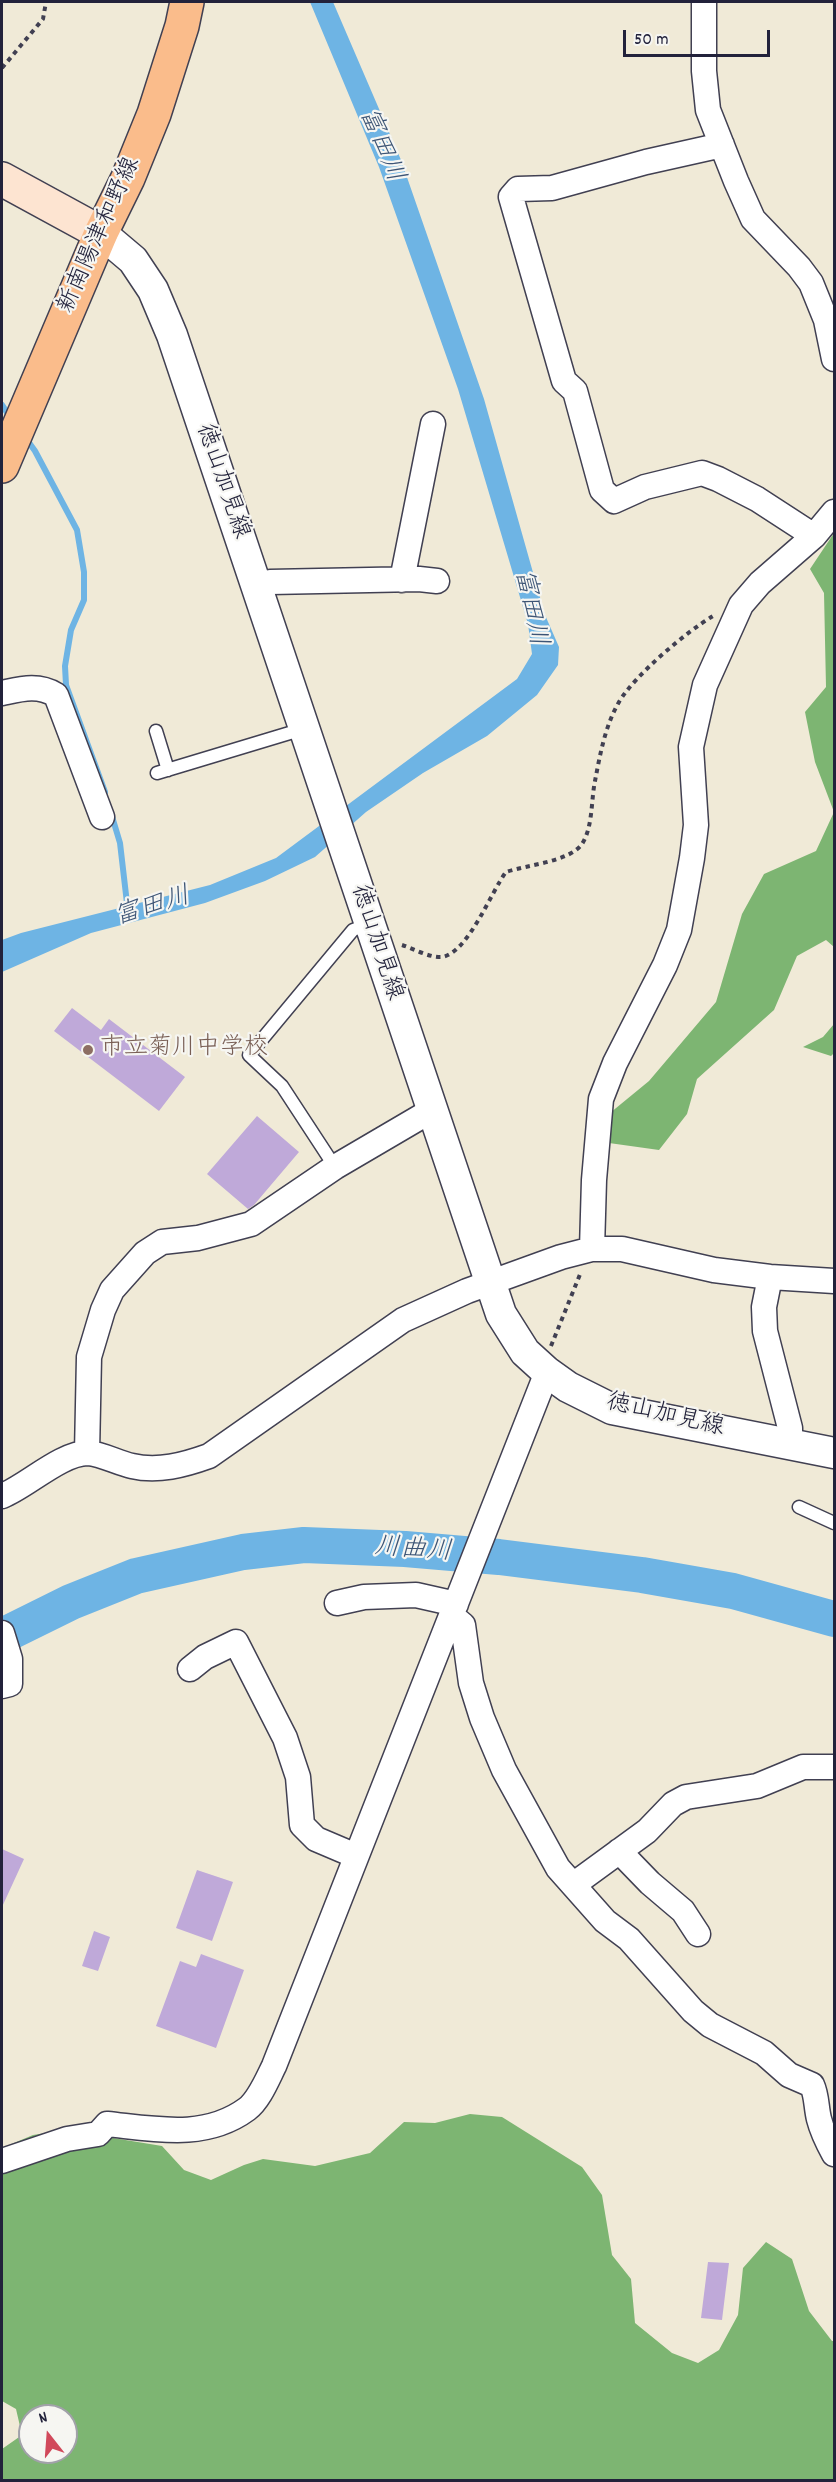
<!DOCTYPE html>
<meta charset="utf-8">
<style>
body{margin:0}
#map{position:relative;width:836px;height:2482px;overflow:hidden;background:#f0ead7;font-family:Dekko,sans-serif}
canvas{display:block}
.frame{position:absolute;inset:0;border:3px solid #22223b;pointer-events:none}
.north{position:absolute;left:18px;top:2404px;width:60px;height:60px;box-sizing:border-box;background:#f6f6f2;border:2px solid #a1a1a9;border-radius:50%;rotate:343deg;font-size:16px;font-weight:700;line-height:24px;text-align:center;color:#22223b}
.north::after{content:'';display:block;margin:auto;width:21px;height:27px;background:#d1495b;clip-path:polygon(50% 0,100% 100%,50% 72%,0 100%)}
.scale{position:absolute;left:623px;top:30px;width:147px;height:27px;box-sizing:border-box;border:3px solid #22223b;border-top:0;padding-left:8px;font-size:18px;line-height:21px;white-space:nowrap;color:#22223b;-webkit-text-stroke:4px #f6f6f2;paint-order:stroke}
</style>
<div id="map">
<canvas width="836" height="2482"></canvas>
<div class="frame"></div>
<div class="north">N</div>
<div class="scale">50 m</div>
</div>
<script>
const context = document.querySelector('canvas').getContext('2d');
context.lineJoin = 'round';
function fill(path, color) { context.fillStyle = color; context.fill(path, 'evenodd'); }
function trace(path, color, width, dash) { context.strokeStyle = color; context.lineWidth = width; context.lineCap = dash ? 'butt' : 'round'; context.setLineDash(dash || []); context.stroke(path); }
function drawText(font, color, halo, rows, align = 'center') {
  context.font = font + ' Dekko,"Klee One",sans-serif'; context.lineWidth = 4.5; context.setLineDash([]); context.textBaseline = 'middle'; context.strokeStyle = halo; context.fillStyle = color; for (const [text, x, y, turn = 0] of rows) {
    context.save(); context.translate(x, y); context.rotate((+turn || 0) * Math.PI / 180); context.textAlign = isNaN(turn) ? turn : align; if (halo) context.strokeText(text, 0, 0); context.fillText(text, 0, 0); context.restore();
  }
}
fill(new Path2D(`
 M834,533V947L826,940L797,956L774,1010L697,1079L687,1114L659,1150L609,1143L610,1113L649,1081L716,1002L742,914L764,874L816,851L834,812L815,762L805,712L826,687L824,593L810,569Z
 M834,1024V1053L831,1056L803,1047L823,1037Z
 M470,2114L502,2117L582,2167L602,2195L612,2255L631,2279L635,2323L672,2353L698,2363L719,2350L738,2315L743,2268L766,2242L792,2259L809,2311L832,2341H834V2480H2V2449L22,2435L16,2409L2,2401V2148L33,2135L84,2127L107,2137L162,2146L184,2170L211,2180L244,2165L263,2159L315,2166L370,2153L404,2122L435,2123ZM30,2416H66V2452H30Z`), '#7db572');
fill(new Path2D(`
 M310,2H333L401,160L484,399L545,615L559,647L558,665L537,695L487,736L423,773L366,812L315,857L265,881L205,903L91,933L2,972V940L21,933L210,885L276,858L517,679L532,654L528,624L458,389L379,167Z`), '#6eb4e4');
trace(new Path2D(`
 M2,405L10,417
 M25,437L35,451L77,530L84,572V600L71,630L65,666L66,685L105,792
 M111,813L120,843L128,912`), '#6eb4e4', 6);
trace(new Path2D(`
 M2,1636L71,1602L136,1576L243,1552L304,1545L405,1549L499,1557L642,1575L733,1591L834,1619`), '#6eb4e4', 36);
fill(new Path2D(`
 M72,1008L101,1030L109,1019L185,1077L159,1111L54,1031Z
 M257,1116L299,1152L254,1205L248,1209L207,1174Z
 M2,1849L24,1859L2,1907Z
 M197,1870L233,1882L212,1941L176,1928Z
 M94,1931L110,1937L98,1971L82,1966Z
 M201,1954L244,1970L216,2048L156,2026L180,1961L196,1967Z
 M708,2262L729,2263L722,2320L701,2318Z`), '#bfa9d9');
const service = new Path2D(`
 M156,731L168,770
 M157,773L303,729
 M335,1167L282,1086L249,1055L353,930L369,924
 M799,1507L834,1523`);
const minor = new Path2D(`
 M704,2V71L708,110L736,181L753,219L799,267L811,283L826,320L834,359
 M722,145L646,162L552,188L518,189L511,197L564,381L575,391L602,490L614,501L645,487L702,473L718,479L757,499L814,536
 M402,580L433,424
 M256,586L270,582L419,579L437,581
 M2,693C21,689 38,684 56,695L102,817
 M592,1249L594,1180L601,1099L615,1063L665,965L679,930L692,858L696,825L691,747L705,685L741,605L760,583L814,536L834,512
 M770,1277L764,1307L765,1331L790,1428V1443
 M87,1453L89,1357L103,1310L112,1290L145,1253L162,1242L198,1238L251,1224L335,1167L422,1116L432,1112
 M2,1496C27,1486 61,1453 88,1453C102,1454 118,1463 132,1466C158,1472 184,1465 209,1456L403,1320L467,1291L561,1257L592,1249H622L714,1270L770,1277L834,1281
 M337,1603L364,1597L416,1595L456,1604
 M451,1615L463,1625L471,1683L482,1718L504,1770L558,1868L605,1921L629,1939L693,2011L710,2025L764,2053L789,2075L812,2085C817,2096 816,2107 819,2119C822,2131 828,2143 834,2154
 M2,1633L10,1659V1684L2,1686
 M190,1669L205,1657L236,1642L285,1738L298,1777L302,1825L316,1839L356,1856
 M619,1851L650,1883L683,1911L698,1934
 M573,1885L647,1831L673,1804L686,1797L757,1786L803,1767H834
 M2,2161L67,2139L98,2134L107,2124C155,2129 205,2140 247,2109C259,2100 267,2080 274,2066L547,1372`);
const tertiary = new Path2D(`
 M101,233L133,260L153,290L172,335L501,1314L525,1352L547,1372L568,1387L612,1409L834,1453`);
const secondary = new Path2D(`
 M2,179L101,233`);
const primary = new Path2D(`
 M2,466L101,233L128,178L154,114L182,26L187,2`);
trace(service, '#414052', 15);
trace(minor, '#414052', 27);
trace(tertiary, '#414052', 33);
trace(secondary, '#414052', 36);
trace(primary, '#414052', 36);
trace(new Path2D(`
 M2,68L43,19L46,2
 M402,945C414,949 430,958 442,957C468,953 491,892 506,872C526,865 569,862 582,844C593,827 591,800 595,781C600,755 605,726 619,702C634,676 686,632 713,616
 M551,1346L581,1272`), '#414052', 4, [4.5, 4.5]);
trace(service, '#fff', 12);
trace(minor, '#fff', 24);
trace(tertiary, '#fff', 30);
trace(secondary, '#fde4d1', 33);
trace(primary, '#fabc8b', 33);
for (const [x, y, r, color] of [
 [88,1050,6,"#8d6e63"]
]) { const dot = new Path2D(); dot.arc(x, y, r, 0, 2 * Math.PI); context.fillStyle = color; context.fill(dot); trace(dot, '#f6f6f2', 2); }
drawText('24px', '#22223b', '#f6f6f2', [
 ["新南陽津和野線",101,236,-66],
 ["徳山加見線",221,482,71],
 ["徳山加見線",375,943,72],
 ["徳山加見線",665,1417,13]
]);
drawText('24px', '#785e54', '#f6f6f2', [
 ["市立菊川中学校",100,1050]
], 'left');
drawText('italic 26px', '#3d5576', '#f6f6f2', [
 ["富田川",379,146,67],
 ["富田川",528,608,78],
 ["富田川",153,909,-17],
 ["川曲川",413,1552,4]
]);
</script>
